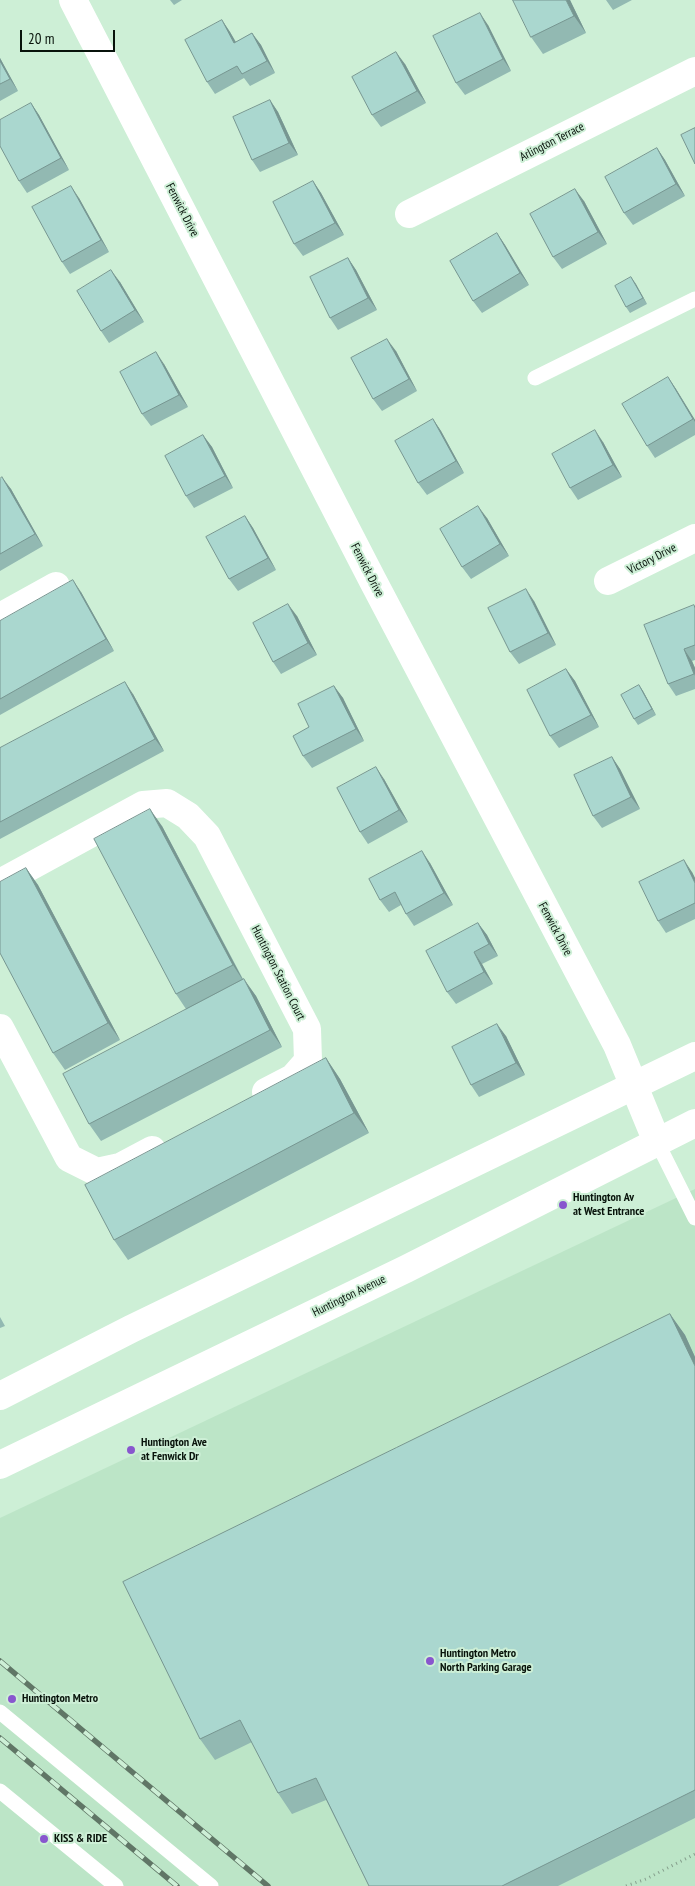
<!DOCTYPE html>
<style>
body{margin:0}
#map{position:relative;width:695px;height:1886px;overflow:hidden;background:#cdefd6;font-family:"PT Sans Narrow",sans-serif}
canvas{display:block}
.scale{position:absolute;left:20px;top:30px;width:95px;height:22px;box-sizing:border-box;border:2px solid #08130b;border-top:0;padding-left:6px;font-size:15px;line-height:18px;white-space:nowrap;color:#08130b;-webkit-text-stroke:4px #cdefd6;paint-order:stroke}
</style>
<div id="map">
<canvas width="695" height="1886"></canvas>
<div class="scale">20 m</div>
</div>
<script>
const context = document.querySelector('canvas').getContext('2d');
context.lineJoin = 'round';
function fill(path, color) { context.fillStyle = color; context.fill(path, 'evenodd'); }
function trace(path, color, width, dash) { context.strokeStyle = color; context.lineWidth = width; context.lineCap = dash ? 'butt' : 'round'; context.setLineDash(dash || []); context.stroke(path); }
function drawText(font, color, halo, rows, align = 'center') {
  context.font = font + ' "PT Sans Narrow",sans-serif'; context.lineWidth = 4; context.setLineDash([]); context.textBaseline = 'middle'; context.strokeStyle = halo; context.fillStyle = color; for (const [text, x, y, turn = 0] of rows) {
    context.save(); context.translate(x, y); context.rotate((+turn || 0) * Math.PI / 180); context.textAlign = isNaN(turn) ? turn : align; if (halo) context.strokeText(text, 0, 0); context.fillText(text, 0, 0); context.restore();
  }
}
fill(new Path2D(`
 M695,1189V1886H0V1518Z`), '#bce5c7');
trace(new Path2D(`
 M626,1886L646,1879L695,1854`), '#859e8c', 3, [1, 4]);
trace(new Path2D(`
 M535,378L695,299
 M657,1142L695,1218
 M0,1712L211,1886
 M0,1791L116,1886`), '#fff', 15);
trace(new Path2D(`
 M73,0L373,581L617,1045L657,1142
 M409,214L695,71
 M608,581L695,538
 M0,617L56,586
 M0,883L143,805L167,803L188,816L207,836L307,1029L308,1061L293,1078L266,1092
 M0,1028L69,1158L97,1172L120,1167L152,1150`), '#fff', 28);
trace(new Path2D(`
 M0,1396L131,1329L695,1056
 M0,1465L406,1269L695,1123`), '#fff', 28);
const rail = new Path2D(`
 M0,1661L268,1886
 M0,1738L177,1886`);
trace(rail, '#607666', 5.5);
trace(rail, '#cdefd6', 4, [11]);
fill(new Path2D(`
 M170,0H182L174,5Z
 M570,0L586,33L543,54L531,37Z
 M606,0H632L613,10Z
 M222,20L230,32L236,42L252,33L261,45L275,73L250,86L244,78L215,94L207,82Z
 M488,25L511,71L465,95L456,83Z
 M0,58L18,91L0,101Z
 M405,64L426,103L381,127L372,115Z
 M270,100L278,112L298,155L260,172L252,160Z
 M31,103L39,115L69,170L27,193L19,181Z
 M657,148L665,160L685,196L633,225L624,213Z
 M313,181L321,193L344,235L303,256L294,244Z
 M79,198L109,252L70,274L62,262Z
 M584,201L607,244L562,269L553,257Z
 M497,233L505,245L529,285L482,313L473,301Z
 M348,258L356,270L377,310L338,330L330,318Z
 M631,277L647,304L630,313L626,307Z
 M120,282L144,322L109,343L101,331Z
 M396,351L417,391L382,411L373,399Z
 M164,364L188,407L151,426L142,414Z
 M668,377L676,389L695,420V435L655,458L647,446Z
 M433,419L441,431L464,473L427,495L418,483Z
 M203,435L212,447L233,488L194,508L186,496Z
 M603,442L622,477L578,500L570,488Z
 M0,479L11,489L43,546L0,571Z
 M245,516L253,528L276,570L238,591L229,579Z
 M487,518L509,556L471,579L462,567Z
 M81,592L114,651L0,715V621Z
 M534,601L556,645L519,664L510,652Z
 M694,605L695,607V660L692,661L695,668V689L676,696L668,684Z
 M297,616L317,655L281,674L273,662Z
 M566,669L575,681L599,727L559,748L550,736Z
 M639,685L643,691L656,715L638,725L634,719Z
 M334,686L343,698L364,741L312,768L303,756L309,727Z
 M133,694L164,751L0,839V748Z
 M612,757L620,769L640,809L602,828L593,816Z
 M384,779L408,822L368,844L360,832Z
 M162,826L243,979L256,996L282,1047L101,1141L89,1124L186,1009L176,994Z
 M430,863L453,905L414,926L406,914L401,905L389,912L380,900Z
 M26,868L38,885L120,1040L65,1070L53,1053Z
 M692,872L695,878V919L666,933L658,921Z
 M478,923L487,935L498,956L482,964L493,984L456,1004L447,992Z
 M506,1036L525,1075L479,1097L471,1085Z
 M326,1058L340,1079L369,1133L128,1260L114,1240Z
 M670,1314L685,1335L695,1357V1818L558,1886H369L326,1800L292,1814L278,1793L252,1742L215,1760L200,1739Z
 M0,1317L5,1326L0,1328Z`), '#92b9b2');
fill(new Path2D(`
 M566,0H570L586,33L574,16Z
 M480,13L488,25L511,71L503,59Z
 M222,20L230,32L243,55L234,43Z
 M252,33L261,45L275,73L267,61Z
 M396,52L405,64L426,103L417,91Z
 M0,58L18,91L10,79L0,61Z
 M270,100L278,112L298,155L289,143Z
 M31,103L39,115L69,170L61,158Z
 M657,148L665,160L685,196L676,184Z
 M313,181L321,193L344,235L335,223Z
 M71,186L79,198L109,252L101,240Z
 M575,189L584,201L607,244L598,232Z
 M497,233L505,245L529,285L520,273Z
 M348,258L356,270L377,310L368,298Z
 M111,270L120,282L144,322L135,310Z
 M631,277L636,284L647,304L643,298Z
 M387,339L396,351L417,391L409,379Z
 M156,352L164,364L188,407L179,395Z
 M668,377L676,389L695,420V422Z
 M433,419L441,431L464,473L456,461Z
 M595,430L603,442L622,477L613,465Z
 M203,435L212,447L233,488L225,476Z
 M2,477L11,489L43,546L35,534Z
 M478,506L487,518L509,556L500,544Z
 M245,516L253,528L276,570L268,558Z
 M73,580L81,592L114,651L106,639Z
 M526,589L534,601L556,645L548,633Z
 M288,604L297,616L317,655L308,643Z
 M684,649L692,661L695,668V676Z
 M566,669L575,681L599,727L591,715Z
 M125,682L133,694L164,751L155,739Z
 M639,685L643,691L656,715L652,709Z
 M334,686L343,698L364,741L356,729Z
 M612,757L620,769L640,809L631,797Z
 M376,767L384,779L408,822L399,810Z
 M150,809L162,826L244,982L233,965Z
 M422,851L430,863L453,905L444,893Z
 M684,860L692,872L695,878V883Z
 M26,868L38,885L120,1040L108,1023Z
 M478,923L487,935L498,956L489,944Z
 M474,952L482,964L493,984L484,972Z
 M244,979L256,996L282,1047L270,1030Z
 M497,1024L506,1036L525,1075L516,1063Z
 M326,1058L340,1079L369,1133L354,1113Z
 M670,1314L685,1335L695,1357V1366Z`), '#779691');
const building = new Path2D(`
 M513,0H566L574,16L531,37Z
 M480,13L503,59L456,83L433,36Z
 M222,20L234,43L252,33L267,61L242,74L237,66L207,82L185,40Z
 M396,52L417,91L372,115L352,77Z
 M0,61L10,79L0,84Z
 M270,100L289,143L252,160L233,117Z
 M31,103L61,158L19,181L0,146V120Z
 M695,128V164L681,135Z
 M657,148L676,184L624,213L605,177Z
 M313,181L335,223L294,244L273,202Z
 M71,186L101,240L62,262L32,207Z
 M575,189L598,232L553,257L530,214Z
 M497,233L520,273L473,301L450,261Z
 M348,258L368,298L330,318L310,277Z
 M111,270L135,310L101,331L77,291Z
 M631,277L643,298L626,307L615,286Z
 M387,339L409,379L373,399L351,358Z
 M156,352L179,395L142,414L120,372Z
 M668,377L693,419L647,446L622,404Z
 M433,419L456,461L418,483L395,441Z
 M595,430L613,465L570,488L552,454Z
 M203,435L225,476L186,496L165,456Z
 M2,477L35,534L0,554V479Z
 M478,506L500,544L462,567L440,529Z
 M245,516L268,558L229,579L206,537Z
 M73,580L106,639L0,699V621Z
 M526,589L548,633L510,652L488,608Z
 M288,604L308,643L273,662L253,623Z
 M694,605L695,608V645L684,649L694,674L668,684L644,625Z
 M566,669L591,715L550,736L527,690Z
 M125,682L155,739L0,822V748Z
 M639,685L652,709L634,719L621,695Z
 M334,686L356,729L303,756L293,736L309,727L298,704Z
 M612,757L631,797L593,816L574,775Z
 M376,767L399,810L360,832L337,788Z
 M150,809L233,965L176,994L94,839Z
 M422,851L444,893L406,914L395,892L380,900L369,879Z
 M684,860L695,883V903L658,921L639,882Z
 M26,868L108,1023L53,1053L0,953V882Z
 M478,923L489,944L474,952L484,972L447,992L426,951Z
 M244,979L270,1030L89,1124L63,1074Z
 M497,1024L516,1063L471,1085L452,1047Z
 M326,1058L354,1113L114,1240L85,1185Z
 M670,1314L695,1366V1790L502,1886H369L316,1778L278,1793L240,1720L200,1739L123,1582Z`);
fill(building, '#aad7cf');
trace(building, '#779691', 1);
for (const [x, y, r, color] of [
 [563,1205,5,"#8856ce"],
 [131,1450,5,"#8856ce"],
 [430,1661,5,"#8856ce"],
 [12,1699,5,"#8856ce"],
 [44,1839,5,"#8856ce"]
]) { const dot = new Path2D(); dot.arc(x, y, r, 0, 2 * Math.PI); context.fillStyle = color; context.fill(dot); trace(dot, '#cdefd6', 2); }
drawText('12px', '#08130b', '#cdefd6', [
 ["Arlington Terrace",552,142,-27],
 ["Fenwick Drive",182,210,63],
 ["Victory Drive",652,559,-27],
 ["Fenwick Drive",367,570,63],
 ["Fenwick Drive",555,929,62],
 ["Huntington Station Court",278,973,63],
 ["Huntington Avenue",349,1296,-26]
]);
drawText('bold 12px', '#08130b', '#cdefd6', [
 ["Huntington Av",573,1198],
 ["at West Entrance",573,1212],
 ["Huntington Ave",141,1443],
 ["at Fenwick Dr",141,1457],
 ["Huntington Metro",440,1654],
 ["North Parking Garage",440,1668],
 ["Huntington Metro",22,1699],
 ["KISS & RIDE",54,1839]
], 'left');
</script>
